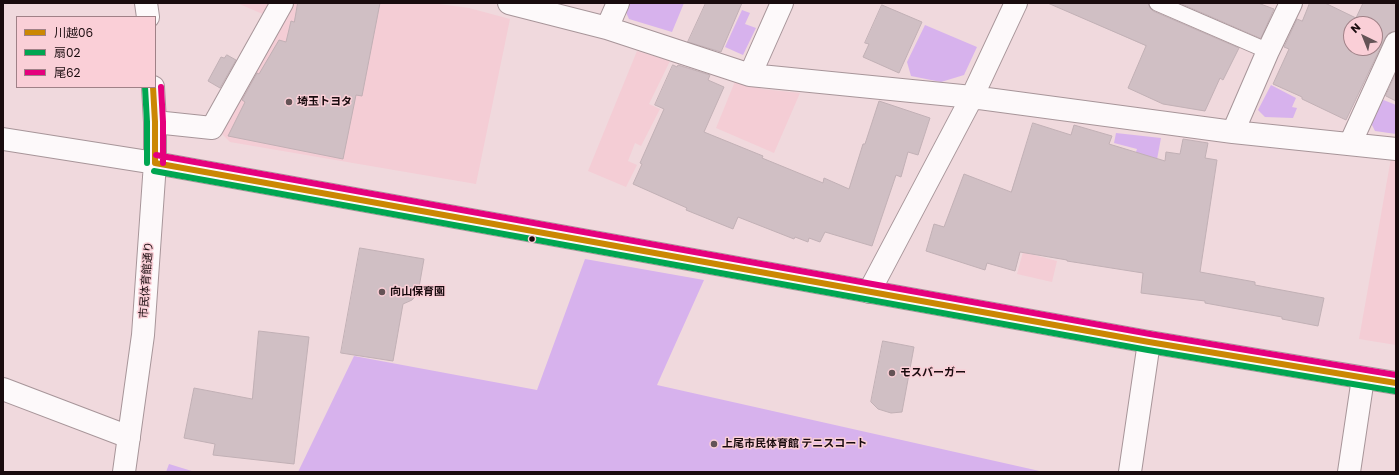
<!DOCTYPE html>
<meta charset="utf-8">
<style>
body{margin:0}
#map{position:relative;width:1399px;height:475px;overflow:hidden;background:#f0d9dd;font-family:Poppins,"Noto Sans JP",sans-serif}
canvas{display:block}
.frame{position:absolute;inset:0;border:4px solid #190b0e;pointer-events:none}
.legend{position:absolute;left:16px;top:16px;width:140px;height:72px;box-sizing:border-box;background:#facfd7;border:1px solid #a08187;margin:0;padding:5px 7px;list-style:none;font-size:12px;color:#190b0e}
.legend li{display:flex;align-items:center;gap:8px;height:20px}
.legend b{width:20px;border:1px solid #a08187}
.north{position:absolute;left:1343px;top:16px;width:40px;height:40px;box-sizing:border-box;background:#facfd7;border:1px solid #a08187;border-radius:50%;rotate:317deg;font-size:11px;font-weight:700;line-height:16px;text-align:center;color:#190b0e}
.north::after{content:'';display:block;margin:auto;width:14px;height:18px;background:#645356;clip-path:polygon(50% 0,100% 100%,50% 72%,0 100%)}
</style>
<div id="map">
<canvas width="1399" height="475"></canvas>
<div class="frame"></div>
<ul class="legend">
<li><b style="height:5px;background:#cb8703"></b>川越06</li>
<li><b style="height:5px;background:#00a651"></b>扇02</li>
<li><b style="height:5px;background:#e5007d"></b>尾62</li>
</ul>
<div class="north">N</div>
</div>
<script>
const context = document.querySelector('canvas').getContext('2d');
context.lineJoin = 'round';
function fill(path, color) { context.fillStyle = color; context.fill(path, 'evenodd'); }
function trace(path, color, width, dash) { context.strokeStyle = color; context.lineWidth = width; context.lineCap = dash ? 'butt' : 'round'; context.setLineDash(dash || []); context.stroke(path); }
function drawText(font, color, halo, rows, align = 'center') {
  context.font = font + ' Poppins,"Noto Sans JP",sans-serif'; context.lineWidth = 3; context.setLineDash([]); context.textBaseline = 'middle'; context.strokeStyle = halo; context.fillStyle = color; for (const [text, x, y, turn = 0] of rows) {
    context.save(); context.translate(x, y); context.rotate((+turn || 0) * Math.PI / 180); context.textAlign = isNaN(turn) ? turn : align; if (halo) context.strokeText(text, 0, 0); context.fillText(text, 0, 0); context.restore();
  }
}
fill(new Path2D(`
 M237,3H271L265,15Z
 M293,3H432L469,8L510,19L476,184L230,142L222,134Z
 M637,51L670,61L649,104L660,109L641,146L635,143L628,161L637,165L626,187L588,171Z
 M736,79L762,89L800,93L774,153L716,128Z
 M1391,158L1396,159V345L1359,339Z
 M1023,252L1057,261L1052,282L1017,274Z`), '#f4cdd5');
fill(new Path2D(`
 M628,3H684L672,32L629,19L625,10Z
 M742,10L750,13L745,24L756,28L743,55L725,47Z
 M925,25L977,47L964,75L941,82L911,76L907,62Z
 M1271,85L1296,98L1292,107L1297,108L1293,118L1265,117L1258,110Z
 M1381,99L1396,105V134L1375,131L1370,121Z
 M1116,133L1161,138L1146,218L1132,164L1137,149L1114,143Z
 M585,259L704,280L657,385L1044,472H298L354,356L537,390Z
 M169,464L195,472H166Z`), '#d7b2ed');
const building = new Path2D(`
 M298,3H380L362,96L356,95L343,159L228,136L245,102L242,100L257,73L259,74L279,40L286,42L291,21L294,22Z
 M706,3H742L721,52L688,42Z
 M1048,3H1148L1150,8L1153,11L1239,48L1223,80L1220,78L1205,111L1163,104L1128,88L1146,46Z
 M1180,3H1258L1274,9L1261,38Z
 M1310,3H1325L1356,18L1363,3H1396V31L1389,33L1385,38L1346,120L1302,99V97L1273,84L1289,49L1284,47L1297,19L1302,21ZM1351,24H1375V48H1351Z
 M882,5L922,22L899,73L863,57L869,44L865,43Z
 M227,55L236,60L220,88L208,81L221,57L224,58Z
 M673,65L677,67L678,65L710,75L708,80L724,87L704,132L763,156L762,158L823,183L824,178L849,189L863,144H865L879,101L930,118L918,155L908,152L901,177L896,175L872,246L825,232L820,242L809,238L808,242L795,237L794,239L738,217L733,229L686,210L687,208L633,184L642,164L640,163L664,109L655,105Z
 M1396,73V101L1386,96Z
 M1033,123L1071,135L1074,125L1112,136L1109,144L1165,161L1166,152L1180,154L1183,139L1208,143L1205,158L1217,160L1200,272L1255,282V285L1324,298L1318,326L1282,319V317L1205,303V301L1141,293L1143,273L1067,261V260L1020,252L1015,271L987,263L985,270L926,251L934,224L944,227L964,174L1011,192Z
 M360,248L424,259L418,293L412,300L403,304L393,361L341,353Z
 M259,331L309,337L294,464L213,455L215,444L184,438L194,388L252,399Z
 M883,341L914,347L902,412L891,413L878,409L871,402Z`);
fill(building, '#d0bfc4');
trace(building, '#c1b0b5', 1);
const lane = new Path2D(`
 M1157,3L1268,51`);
const street = new Path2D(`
 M509,3L607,28L750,75L972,97L1233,132L1396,149
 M607,28L618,3
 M750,75L782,3
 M155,122L212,128L282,3
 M1233,132L1268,51L1291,3
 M1350,144L1396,43
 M869,292L972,97L1016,3
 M3,389L129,437
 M1130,472L1149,342
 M1349,472L1363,378`);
const secondary = new Path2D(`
 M146,3L148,17
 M3,139L155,163L1149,342L1396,383
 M124,472L143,335L155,163V122L153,87`);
trace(lane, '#a79599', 17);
trace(street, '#a79599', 24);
trace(secondary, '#a79599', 24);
trace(lane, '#fdf9fa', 15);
trace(street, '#fdf9fa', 22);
trace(secondary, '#fdf9fa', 22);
trace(new Path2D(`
 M153,87L155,122V163
 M155,163L1149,342L1396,383`), '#cb8703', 6);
trace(new Path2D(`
 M145,87L147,122V163
 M154,171L1148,350L1395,391`), '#00a651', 6);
trace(new Path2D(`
 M161,87L163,122V163
 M156,155L1150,334L1396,375`), '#e5007d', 6);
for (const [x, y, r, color] of [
 [289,102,4,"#645356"],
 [532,239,3.5,"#190b0e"],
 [382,292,4,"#645356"],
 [892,373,4,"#645356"],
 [714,444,4,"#645356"]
]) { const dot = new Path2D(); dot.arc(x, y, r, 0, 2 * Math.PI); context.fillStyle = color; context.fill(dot); trace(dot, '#facfd7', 1.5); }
drawText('bold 11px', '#190b0e', '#facfd7', [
 ["埼玉トヨタ",297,102],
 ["向山保育園",390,292],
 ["モスバーガー",900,373],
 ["上尾市民体育館 テニスコート",722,444]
], 'left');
drawText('11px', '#190b0e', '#facfd7', [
 ["市民体育館通り",147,280,-86]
]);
</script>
